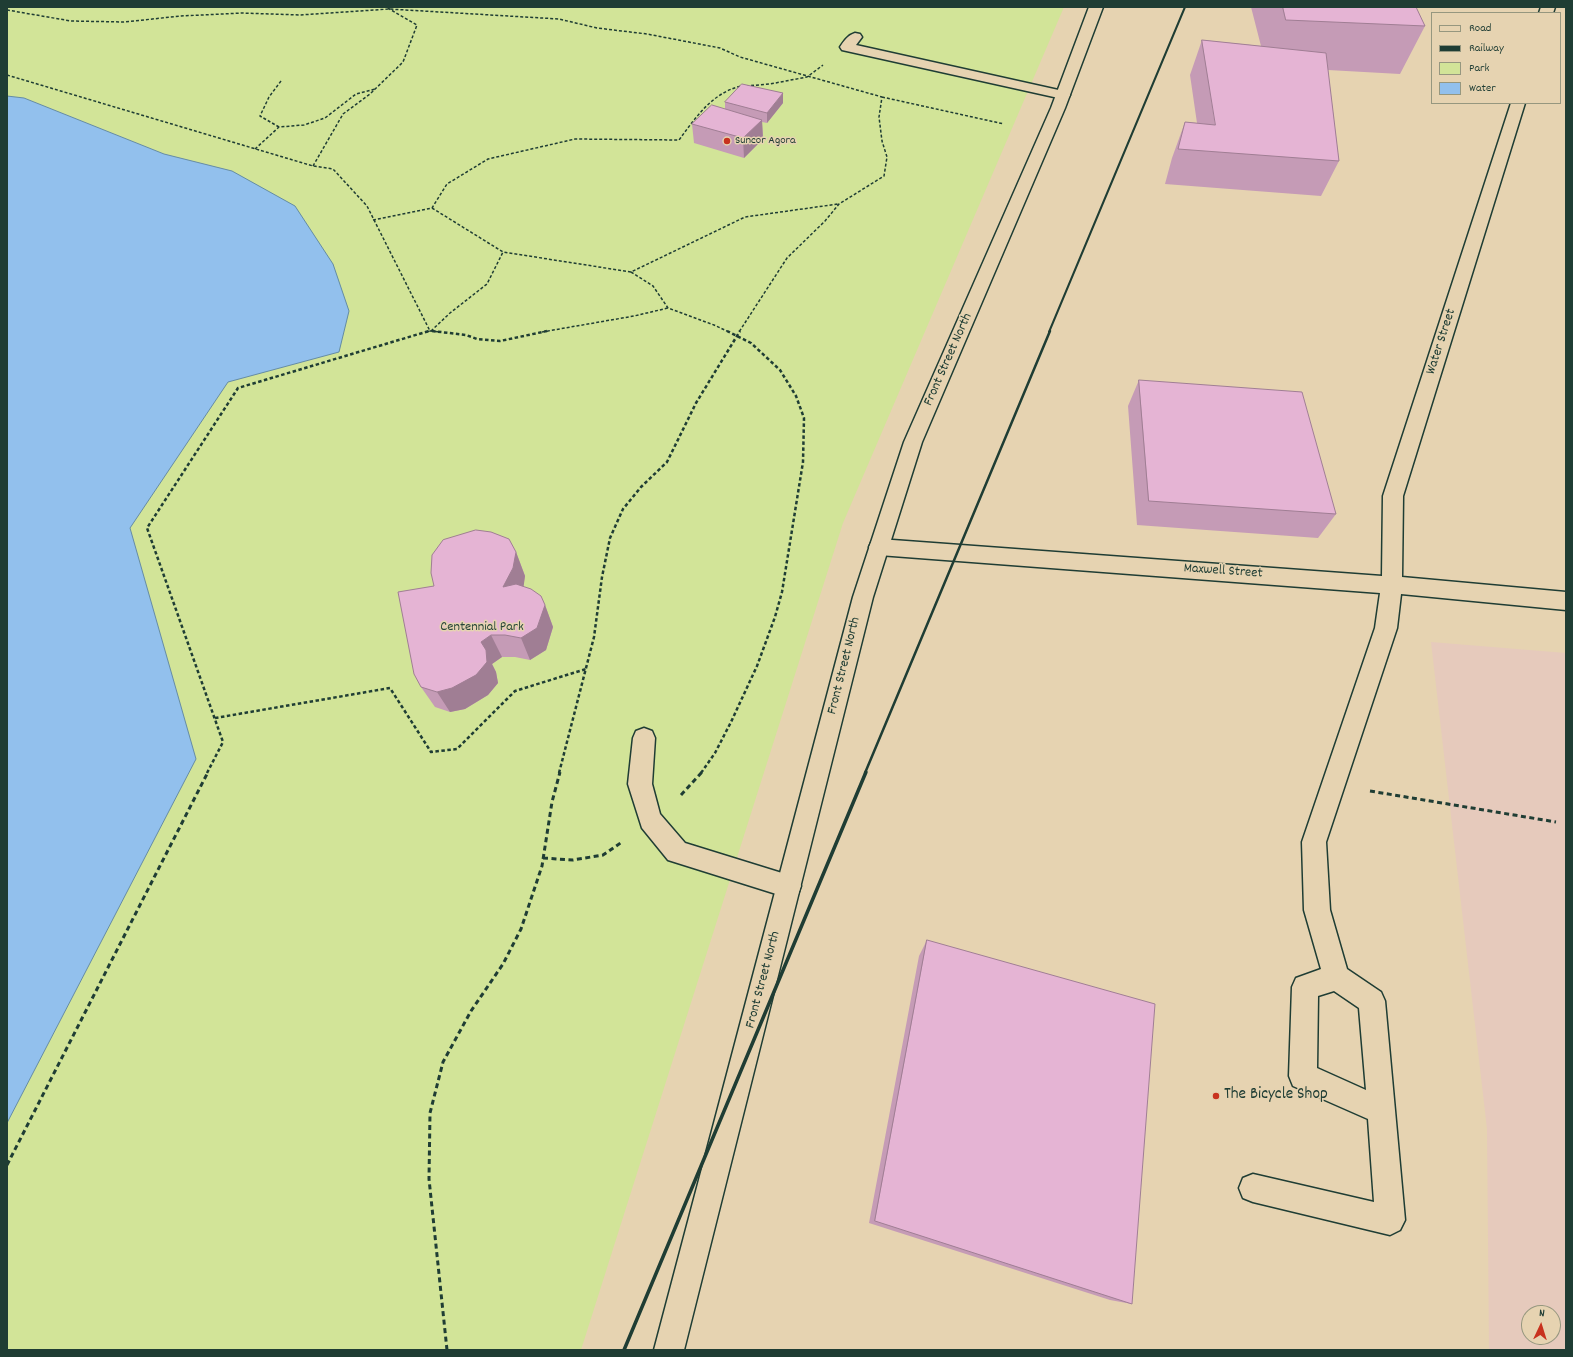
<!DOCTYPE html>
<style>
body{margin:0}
#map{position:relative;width:1573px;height:1357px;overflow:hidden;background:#e6d3b1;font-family:Dekko,sans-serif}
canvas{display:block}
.frame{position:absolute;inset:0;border:8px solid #1f3d34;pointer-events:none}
.legend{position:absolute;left:1431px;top:12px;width:130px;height:92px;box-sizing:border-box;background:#e6d3b1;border:1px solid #96977f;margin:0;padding:5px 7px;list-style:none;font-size:12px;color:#1f3d34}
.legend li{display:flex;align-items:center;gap:8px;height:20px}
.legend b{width:20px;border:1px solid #96977f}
.north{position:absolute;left:1521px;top:1305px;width:40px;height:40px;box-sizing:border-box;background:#e6d3b1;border:1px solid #96977f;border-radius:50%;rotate:4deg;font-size:11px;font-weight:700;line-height:16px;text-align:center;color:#1f3d34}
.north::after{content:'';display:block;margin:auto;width:14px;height:18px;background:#c8321e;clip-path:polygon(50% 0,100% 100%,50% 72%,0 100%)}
</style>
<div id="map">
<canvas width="1573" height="1357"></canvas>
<div class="frame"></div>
<ul class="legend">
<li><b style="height:5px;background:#e6d3b1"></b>Road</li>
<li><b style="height:5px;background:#1f3d34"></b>Railway</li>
<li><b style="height:11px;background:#d2e498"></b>Park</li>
<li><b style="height:11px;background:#92c0ed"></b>Water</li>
</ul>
<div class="north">N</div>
</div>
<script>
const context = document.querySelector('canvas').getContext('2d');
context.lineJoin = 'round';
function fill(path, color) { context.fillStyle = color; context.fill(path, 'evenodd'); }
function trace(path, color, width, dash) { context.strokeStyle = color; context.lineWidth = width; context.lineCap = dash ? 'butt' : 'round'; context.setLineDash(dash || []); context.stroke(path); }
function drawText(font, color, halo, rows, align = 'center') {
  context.font = font + ' Dekko,sans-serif'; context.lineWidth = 3; context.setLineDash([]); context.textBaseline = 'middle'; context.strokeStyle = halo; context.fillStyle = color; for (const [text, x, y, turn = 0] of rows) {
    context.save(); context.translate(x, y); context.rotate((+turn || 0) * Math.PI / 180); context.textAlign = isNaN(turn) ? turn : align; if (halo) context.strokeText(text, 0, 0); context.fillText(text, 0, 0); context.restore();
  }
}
fill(new Path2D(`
 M1431,642L1566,653V1350H1489L1487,1129ZM1529,1313H1553V1337H1529Z`), '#e6cabc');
fill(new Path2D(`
 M7,7H1064L843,523L581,1350H7V1123L196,759L130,528L228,382L339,352L232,171L164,154L24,98L7,96Z`), '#d2e498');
const water = new Path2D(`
 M7,96L24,98L164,154L232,171L295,206L333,264L349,311L339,352L228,382L130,528L196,759L7,1123Z`);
fill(water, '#92c0ed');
trace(water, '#648ca3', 1);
const minor = new Path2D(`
 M1541,7H1555L1553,13H1539Z
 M855,33L860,34L862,37L856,45L1063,91L1068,92L1070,95L1068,98L1063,99L842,50L840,47C844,41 848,35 855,33Z
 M1511,103H1525L1403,496L1402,577L1566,592V610L1401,594L1397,628L1326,842L1330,910L1347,969L1381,992L1385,1001L1405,1220L1400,1230L1390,1235L1253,1202L1243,1198L1239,1188L1243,1178L1253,1174L1374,1202L1368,1119L1293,1086L1289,1076L1292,987L1296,978L1321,969L1304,910L1302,842L1375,628L1380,593L879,555L872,553L869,547L872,541L879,539L1382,576L1383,496ZM1334,991L1359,1008L1366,1090L1317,1068L1318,996Z
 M644,728L652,731L655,738L652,784L660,814L685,843L798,878L801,886L798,894L789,898L668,860L642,828L628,784L633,738L636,731Z`);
const major = new Path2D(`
 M1089,7H1103L1065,108L922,442L873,597L684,1350H654L853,597L904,442L1051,108Z`);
trace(minor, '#1f3d34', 3);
trace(major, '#1f3d34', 3);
trace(new Path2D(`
 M7,10L71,21L124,22L181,16L242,13L300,15L389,9L559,19L597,28L647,34L720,48L740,57L882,97L879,117L882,141L887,157L884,176L839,204L825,221L787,258L739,332
 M7,75L313,166L333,169L367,206L430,331L426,332
 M746,86L770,84L807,77L823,65
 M882,97L1004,124
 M279,127L260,116L269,97L281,81
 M255,149L279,127L304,125L325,118L356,94L375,89
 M313,166L343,114L370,94L403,62L417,25L386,7
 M432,208L503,252L631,272L745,217L838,204
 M373,220L432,208L447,184L488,159L575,139L679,140C696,117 712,93 741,86
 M631,272L653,286L668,308L714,325L729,332
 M430,331L441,332
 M431,331L450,313L487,284L503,252
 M542,332L634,316L668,308`), '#1f3d34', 1.5, [3, 2]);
trace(new Path2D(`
 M432,331L466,335L477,339L500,341L547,331
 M215,718L390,688L431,752L457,749L515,691L586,669
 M207,773L223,742L147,528L238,388L429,331
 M559,773L594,637L602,577L610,538L623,509L641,487L667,462L696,403L740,331
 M701,773L715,753L731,722L757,666L775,617L782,592L803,462L804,418L796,396L780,370L751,343L727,331`), '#1f3d34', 2.5, [3.5, 2.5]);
trace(new Path2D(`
 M1370,791L1556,822
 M681,795L702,772
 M543,858L573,860L603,855L622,842
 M7,1165L208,772
 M447,1350L429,1179L430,1113L443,1062L471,1011L503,964L521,929L542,866L552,802L560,772`), '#1f3d34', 3, [5, 3.5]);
fill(minor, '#e6d3b1');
fill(major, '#e6d3b1');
trace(new Path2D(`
 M1049,332L1185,7`), '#1f3d34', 2);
trace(new Path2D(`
 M865,773L1050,331`), '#1f3d34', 2.5);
trace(new Path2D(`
 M624,1350L866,772`), '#1f3d34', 3.5);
fill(new Path2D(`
 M1251,7H1416L1425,26L1400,74L1328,70L1339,161L1321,196L1165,184L1172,158L1185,122L1197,123L1190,75L1202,40L1261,46Z
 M725,102L783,103L767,123L762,122L763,139L744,158L694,143L692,124L725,109Z
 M1139,380L1336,514L1318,538L1137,525L1128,406Z
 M516,552L525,576L523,587L545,605L553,627L546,650L530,660L515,657H502L492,664L496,672L498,683L488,695L465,709L450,712L435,707L421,687L434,586Z
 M927,940L1132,1304L1110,1300L869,1223L919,956Z`), '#c59bb6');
fill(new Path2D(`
 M783,93V103L767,123V113Z
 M762,120L763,139L744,158L743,138Z
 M516,552L525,576L523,591L503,587Z
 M545,605L553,627L546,650L530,660L521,638Z
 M491,635L502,657L492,664L496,672L498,683L488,695L465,709L450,712L437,692L481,642Z`), '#a07e94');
const building = new Path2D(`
 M1283,7H1416L1425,26L1286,20Z
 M1202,40L1326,53L1339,161L1178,149L1185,122L1215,125Z
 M742,84L783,93L767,113L725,102Z
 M712,105L762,120L743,138L692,124Z
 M1139,380L1302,392L1336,514L1149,501Z
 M476,530L491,532L509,539L516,552L513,568L503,587L516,584L531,589L541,596L545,605L537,628L521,638L505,635H491L481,642L486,650L487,662L476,675L452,688L437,692L421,687L414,674L398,592L434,586L431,573L432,555L443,540Z
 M927,940L1155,1004L1132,1304L875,1221Z`);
fill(building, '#e5b4d4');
trace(building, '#a07e94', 1);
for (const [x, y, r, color] of [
 [727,141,4,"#c8321e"],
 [1216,1096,4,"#c8321e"]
]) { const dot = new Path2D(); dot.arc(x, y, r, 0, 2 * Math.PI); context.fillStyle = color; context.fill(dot); trace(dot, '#e6d3b1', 1.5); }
drawText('12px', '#1f3d34', '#e6d3b1', [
 ["Suncor Agora",735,141]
], 'left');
drawText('14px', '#1f3d34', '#e6d3b1', [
 ["Water Street",1442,342,-72],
 ["Front Street North",949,360,-66],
 ["Maxwell Street",1223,572,4],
 ["Front Street North",845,666,-76],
 ["Front Street North",764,980,-75]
]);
drawText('14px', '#284539', '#e6d3b1', [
 ["Centennial Park",482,628]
]);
drawText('17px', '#1f3d34', '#e6d3b1', [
 ["The Bicycle Shop",1224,1096]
], 'left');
</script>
